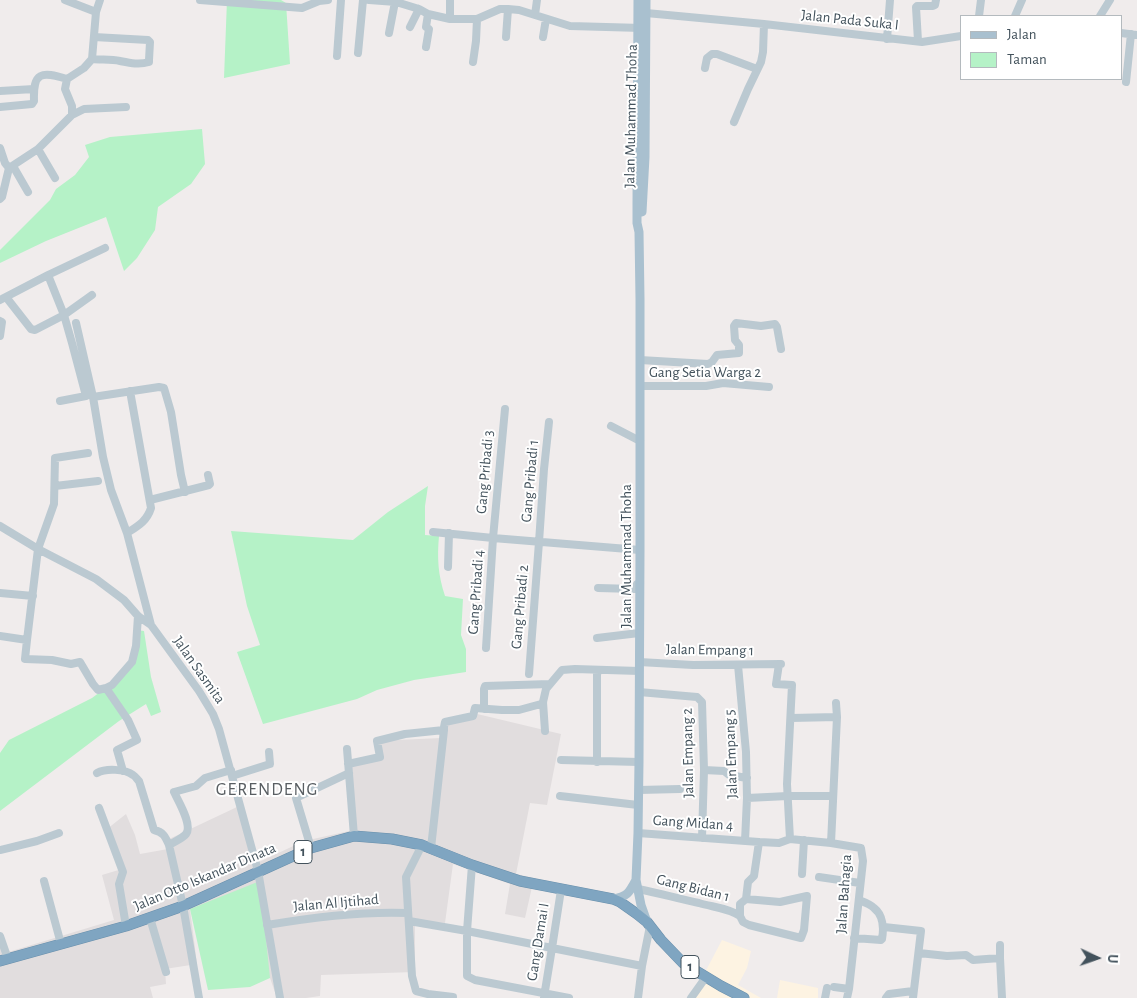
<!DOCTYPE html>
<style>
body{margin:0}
#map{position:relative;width:1137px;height:998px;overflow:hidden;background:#f0ecec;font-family:"Alegreya Sans",sans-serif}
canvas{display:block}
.legend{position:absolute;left:960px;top:15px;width:162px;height:65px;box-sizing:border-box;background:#fff;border:1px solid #b4babe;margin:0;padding:6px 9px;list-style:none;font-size:15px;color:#43525c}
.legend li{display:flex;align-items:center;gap:10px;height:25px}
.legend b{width:25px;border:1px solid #b4babe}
.north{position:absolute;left:1072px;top:933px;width:50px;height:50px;-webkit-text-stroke:4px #fff;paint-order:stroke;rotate:93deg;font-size:14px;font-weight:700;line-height:20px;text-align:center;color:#43525c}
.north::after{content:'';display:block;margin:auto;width:18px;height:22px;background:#43525c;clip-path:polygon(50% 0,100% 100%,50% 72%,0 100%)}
</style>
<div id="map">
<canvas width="1137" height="998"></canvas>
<ul class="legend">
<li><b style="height:6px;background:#a9c0cf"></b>Jalan</li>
<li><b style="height:14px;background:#b5f2c7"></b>Taman</li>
</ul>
<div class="north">U</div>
</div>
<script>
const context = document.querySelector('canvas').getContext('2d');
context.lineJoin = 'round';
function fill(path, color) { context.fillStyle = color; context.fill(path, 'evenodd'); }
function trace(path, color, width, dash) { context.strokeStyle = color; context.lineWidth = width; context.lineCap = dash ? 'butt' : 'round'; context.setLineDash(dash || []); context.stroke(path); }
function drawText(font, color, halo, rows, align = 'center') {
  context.font = font + ' "Alegreya Sans",sans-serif'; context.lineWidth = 4; context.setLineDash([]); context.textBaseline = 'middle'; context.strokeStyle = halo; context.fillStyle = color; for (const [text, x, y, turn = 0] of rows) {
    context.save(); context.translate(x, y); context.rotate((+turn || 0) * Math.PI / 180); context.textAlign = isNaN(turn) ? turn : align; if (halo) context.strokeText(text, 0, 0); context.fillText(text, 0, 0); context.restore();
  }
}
fill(new Path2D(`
 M722,940L751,951L747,968L738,985L761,998H689L702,978Z
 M780,980L818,988V998H777Z`), '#fdf3e2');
fill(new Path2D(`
 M473,713L561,734L547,805L530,803L516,874L534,878L525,918L505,914L510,884L453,864L445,923L415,921V972L321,975L320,996L306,998H277L270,978L190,909L197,964L165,969L166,984L150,987L153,998H0V937L5,953L114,920L102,875L122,869L107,829L126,814L135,835L140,854L168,849L165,841L237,807L257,863L304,841L354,830L349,765L380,760L378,742L395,735L397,740L441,738L444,720Z`), '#e1ddde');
fill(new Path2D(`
 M227,0H281L286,3L290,64L224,78Z
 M202,129L205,164L191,184L158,207L155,230L137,258L124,271L106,217L46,241L0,263V250L50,200L56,189L75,175L89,157L85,145L110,137Z
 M428,486L425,506V535L439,536C437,558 438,575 445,596L463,599L461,635L466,649V672L414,680L377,690L357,699L263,724L237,652L260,645L247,606L231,531L353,540L388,512Z
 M137,630L144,631L151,677L161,712L151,716L146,704L119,721L0,811V753L9,740L92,698L116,680L130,663Z
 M260,881L270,978L250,987L208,990L190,909Z`), '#b5f2c7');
const highway = new Path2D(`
 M0,961L126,926L183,906L311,848L354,836L392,839L422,845L472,865L520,881L613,899L620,902L637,914L647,922L661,940L683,963L721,986L744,998`);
trace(highway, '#6a90ac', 11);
trace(new Path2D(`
 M65,0L96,12
 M200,0L302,8L319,1L328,0
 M369,0L396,2L419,9L428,14L450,19H477L500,9H508L519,10L570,26L642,28
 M646,13L764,24L922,42L961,36
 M535,15L537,0
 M979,16L981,0
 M1015,16L1022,0
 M1100,16L1110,0
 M450,19V0
 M410,27L419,9
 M389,33L395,2
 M1121,33L1137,35
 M506,37L508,9
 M543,37L546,19
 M887,39L890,0
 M918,41L916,7L917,6H933L935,5L936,0
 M426,47L429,29L426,27L428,14
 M358,53L363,0
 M337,56L341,0
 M92,59C101,60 111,59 120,61C130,63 139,65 149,62V60L150,42L148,40L94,37
 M473,62L476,41L477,19
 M705,68L707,58L712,54H717L757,69
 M1126,82L1131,34
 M0,91L34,89
 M0,107L32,104L34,101C33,72 41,71 67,79
 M72,115L84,109L126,107
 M734,122L748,89L761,62L763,52L764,24
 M0,148L5,163L9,168
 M38,149L55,178
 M13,166L28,192
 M0,199L2,197L9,168L38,149L72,115V106L65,89L67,79L84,68L92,59L96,12L100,0
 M6,297L31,329L35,330L64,315L48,275L105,248
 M0,300L48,275
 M0,321L2,322L0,336
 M76,323L93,397L103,457L111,490L127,533L151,625
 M640,360L708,364L712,362L717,355L739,353V345L735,340L734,326L736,323L761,326L775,324L777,327L781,349
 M640,386H706L723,383L769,387
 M93,397L159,387L164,388L171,412L181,475L185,492
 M60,401L86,396L72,343L64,315L92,295
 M611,426L640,441
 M55,486L98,481
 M150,500L209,485L210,484L208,475
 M0,526L38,549L96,579L124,600L138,616L151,625L199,691L213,714L219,729L258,871L280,998
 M433,532L493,538L640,550
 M127,533C138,526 147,521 151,508L130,391
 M448,567L449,533
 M598,588L635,589L637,584L640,583
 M0,593L33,596
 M0,636L27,640L38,549L54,504L55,458L88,453
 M597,638L639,633
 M27,640L25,659L52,660L71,664L80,662L93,684L98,690L106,688L112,685L132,662L136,646L138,616
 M486,648L493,538L505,409
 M639,662L693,665L781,664
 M779,664L776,684L792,685L787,784L790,839
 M738,665L746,752L747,798L745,841
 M529,674L539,542L544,469L549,422
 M106,688L128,720L137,740L117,750L123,771
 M639,692L697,697L702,702L704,770L702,838
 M484,709V689L485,686L550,684
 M791,718L837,717
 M545,731L543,702L546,689L562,670L575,669L639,671
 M347,749L354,836
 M561,760L639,762
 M597,762V673L599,671
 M348,764L380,757L377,741L405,734L444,730
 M704,770L724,771L729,775L747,778
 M97,773C106,768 125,769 133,775C135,776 137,779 139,781L154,830C163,832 165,836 169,845L183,906L199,998
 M232,776L270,764L269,752
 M639,790L680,789
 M560,796L638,805
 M747,798L788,796H833
 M99,808L123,872L119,884L126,926
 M638,833L759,842L779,843L790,839L831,843L861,848L863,861L849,989L847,998
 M831,843L837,717L836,703
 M169,845C174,842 183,838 186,834C193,825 178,801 174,792L196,786L205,778L231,770
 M422,845L406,877L412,976L416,991L428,994L453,997
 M311,848L296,798L349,773
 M431,848L444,730V727L445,722L473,716L475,708L502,710H519L541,704L543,702
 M0,850L37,841L59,833
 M472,865L467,931V976L475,980L569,998
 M802,874L804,840
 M819,877L860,883
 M44,881L61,944
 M638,889C659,893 679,899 699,903C712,907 729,908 740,916
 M746,899L780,902L807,896L804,930L801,938L749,925L743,922L740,916V904L746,899L748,882L754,876L759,842
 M150,918L166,972
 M409,921L467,931L642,966
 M267,925C314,917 361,911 408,913
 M884,927L921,931L913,998
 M0,936L8,959
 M854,938L881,940L882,939C884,928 883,915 874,908C870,904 864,902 859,900
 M919,953L947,956L966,955L973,960L1000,958L1002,998
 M1000,958V945
 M834,987L849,989
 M544,997L552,948L561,890
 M638,998L642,966L650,926
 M691,998L706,977
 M825,998L827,988
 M886,998L889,994L913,991`), '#bbc9d1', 8);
trace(new Path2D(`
 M638,0L637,205V223L639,232L640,299V550L639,762L638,833L636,880L641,905L647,922
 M642,212L645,157L646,0
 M613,899C628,896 629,893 636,880`), '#a9c0cf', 9);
trace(highway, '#7fa5c1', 10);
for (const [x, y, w] of [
 [303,852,18],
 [690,967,18]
]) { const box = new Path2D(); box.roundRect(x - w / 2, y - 11.5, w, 23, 4); context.fillStyle = '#fff'; context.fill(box); trace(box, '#43525c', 1); }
drawText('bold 14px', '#43525c', null, [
 ["1",303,852],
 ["1",690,967]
]);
drawText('15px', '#43525c', '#fff', [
 ["Jalan Pada Suka I",850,20,6],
 ["Jalan Muhammad Thoha",631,116,-89],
 ["Gang Setia Warga 2",705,372],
 ["Gang Pribadi 3",485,472,-85],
 ["Gang Pribadi 1",530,481,-85],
 ["Jalan Muhammad Thoha",626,556,-90],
 ["Gang Pribadi 4",476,592,-86],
 ["Gang Pribadi 2",520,607,-85],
 ["Jalan Empang 1",710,650,1],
 ["Jalan Sasmita",199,670,55],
 ["Jalan Empang 2",688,753,-91],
 ["Jalan Empang 5",731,754,-92],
 ["Gang Midan 4",693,823,4],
 ["Jalan Otto Iskandar Dinata",205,877,-23],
 ["Gang Bidan 1",693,888,14],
 ["Jalan Bahagia",844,894,-86],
 ["Jalan Al Ijtihad",336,903,-5],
 ["Gang Damai I",538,942,-81]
]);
context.letterSpacing = '1px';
drawText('18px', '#595e62', '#fff', [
 ["GERENDENG",267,790]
]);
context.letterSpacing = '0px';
</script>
